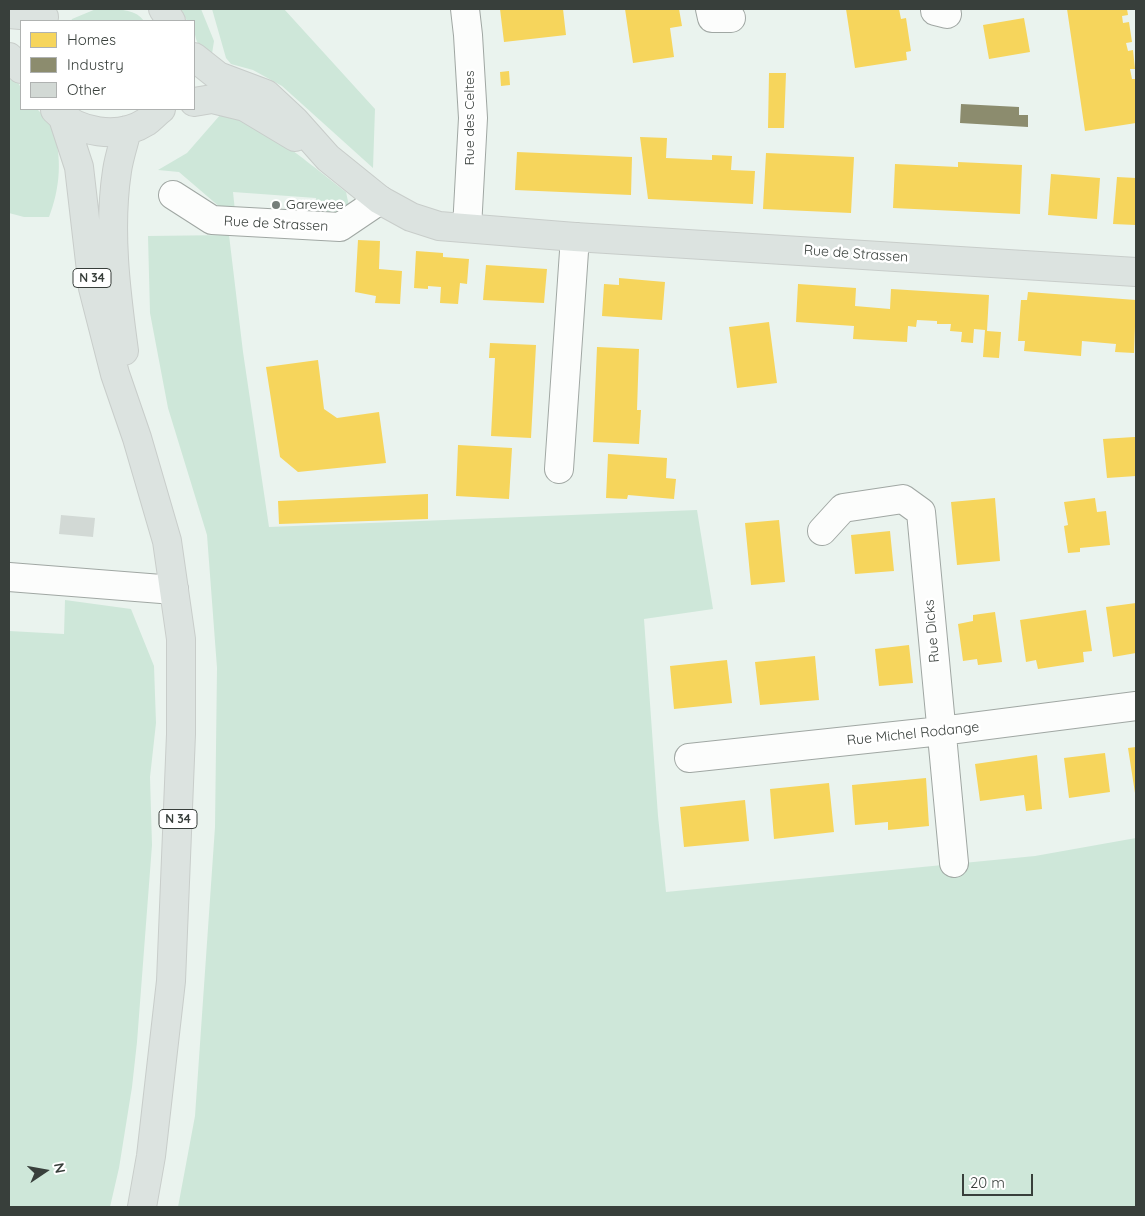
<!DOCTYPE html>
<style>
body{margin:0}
#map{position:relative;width:1145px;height:1216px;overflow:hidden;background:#eaf3ee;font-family:Quicksand,sans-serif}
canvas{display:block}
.frame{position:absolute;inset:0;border:10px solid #383f3b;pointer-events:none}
.legend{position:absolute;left:20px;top:20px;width:175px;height:90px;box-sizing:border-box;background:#fff;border:1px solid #afb2b1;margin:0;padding:6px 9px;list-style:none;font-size:15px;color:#383f3b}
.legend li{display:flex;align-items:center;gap:10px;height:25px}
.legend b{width:25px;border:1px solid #afb2b1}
.north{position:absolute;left:20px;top:1146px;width:50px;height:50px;-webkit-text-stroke:4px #fff;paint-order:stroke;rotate:78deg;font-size:14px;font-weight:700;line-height:20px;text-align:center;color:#383f3b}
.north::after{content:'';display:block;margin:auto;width:18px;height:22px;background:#383f3b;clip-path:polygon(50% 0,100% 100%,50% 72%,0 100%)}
.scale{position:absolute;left:962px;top:1174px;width:71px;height:22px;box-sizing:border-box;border:2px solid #383f3b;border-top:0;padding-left:6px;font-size:15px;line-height:18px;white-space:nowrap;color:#383f3b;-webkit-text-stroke:4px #fff;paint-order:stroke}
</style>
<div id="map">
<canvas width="1145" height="1216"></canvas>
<div class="frame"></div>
<ul class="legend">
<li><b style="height:14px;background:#f6d55c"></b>Homes</li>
<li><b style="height:14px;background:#8c8c6e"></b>Industry</li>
<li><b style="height:14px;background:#d2d9d5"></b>Other</li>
</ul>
<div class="north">N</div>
<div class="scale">20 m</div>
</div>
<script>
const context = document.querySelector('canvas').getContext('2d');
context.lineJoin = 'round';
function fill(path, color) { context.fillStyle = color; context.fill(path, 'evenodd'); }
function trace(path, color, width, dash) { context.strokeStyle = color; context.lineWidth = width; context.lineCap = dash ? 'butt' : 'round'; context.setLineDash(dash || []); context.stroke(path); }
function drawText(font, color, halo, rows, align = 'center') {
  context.font = font + ' Quicksand,sans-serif'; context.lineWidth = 5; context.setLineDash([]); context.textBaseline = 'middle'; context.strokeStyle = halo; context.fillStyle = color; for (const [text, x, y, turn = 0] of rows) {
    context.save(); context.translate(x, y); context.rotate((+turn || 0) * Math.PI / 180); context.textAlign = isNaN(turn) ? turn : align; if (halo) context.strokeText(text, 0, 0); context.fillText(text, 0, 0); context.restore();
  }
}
fill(new Path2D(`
 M96,9C111,9 135,7 144,21H71L72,19Z
 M181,9H201L214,41L211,60C198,46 194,41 194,21H187Z
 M212,9H284L375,109L373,168L282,86L253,70L231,64L226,58Z
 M9,65L21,88V109H37C42,114 49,121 52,127C63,156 60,189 49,217H24L9,213Z
 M221,114C251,113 320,172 346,192L349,206L340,218L319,217L316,198L233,192L235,211L221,208L179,172L158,170L187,153Z
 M229,235L243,352L269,527L697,510L713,609L644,619L658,816L666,892L1035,856L1136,838V1207H178L195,1116L215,827L217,668L207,535L168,408L150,313L148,236Z
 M65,600L131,609L154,666L156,723L150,777L152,845L137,1042L132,1087L119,1168L110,1207H9V631L64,634Z`), '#cee7d9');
fill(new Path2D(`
 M500,9H563L566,35L504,42Z
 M625,9H679L682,26L670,28L674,57L633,63Z
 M846,9H899L901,19L906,18L911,51L906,52L907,60L855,68Z
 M1067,9H1127L1128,15L1122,16L1123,23L1129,22L1132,42L1126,43L1128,51L1133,50L1135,69H1130L1132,79H1136V123L1085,131Z
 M1024,18L1030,52L989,59L983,25Z
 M509,71L510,85L501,86L500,72Z
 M769,73H786L784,128H768Z
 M640,137L667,138L666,158L712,160V155L732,156L731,170L755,171L753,204L648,199Z
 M517,152L632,157L631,195L515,190Z
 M766,153L854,157L851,213L763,209Z
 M958,162L1022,165L1020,214L893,208L895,164L958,167Z
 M1051,174L1100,178L1097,219L1048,215Z
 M1117,177L1136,178V225L1113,224Z
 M358,240L380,241L379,269L402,271L400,304L375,303L376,296L355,292Z
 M416,251L443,253V257L469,259L467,284L460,283L458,304L440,303L441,287L428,286V289L414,288Z
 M486,265L547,269L544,303L483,300Z
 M619,278L665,282L662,320L602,316L604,284L619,285Z
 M798,284L856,288L855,306L890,309L891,289L989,295L987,331L1001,332L999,358L983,357L985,330L974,329L973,343L961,342L962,332L950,331L951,324H937V321L917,320L916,327L908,326L907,342L853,339L854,326L796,322Z
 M1028,292L1136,300L1134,353L1115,352L1116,344L1082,341L1081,356L1024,351L1025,341H1018L1021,300H1027Z
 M769,322L777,383L737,388L729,327Z
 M490,343L536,345L531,438L491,436L495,358H489Z
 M597,347L639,349L637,410H641L639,444L593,442Z
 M318,360L324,409L337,418L379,412L386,463L298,472L280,457L266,367Z
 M1134,437H1136V476L1107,478L1103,439Z
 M458,445L512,448L509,499L456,496Z
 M608,454L667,458L666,478L676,479L674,499L628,495L627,499L606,498Z
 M428,494V519L279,524L278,501Z
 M995,498L1000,561L957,565L951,502Z
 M1095,498L1097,512L1106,511L1110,545L1080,548V552L1068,553L1064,526L1068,525L1064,502Z
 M779,520L785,582L751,585L745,523Z
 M890,531L894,571L855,574L851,535Z
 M1136,603V653L1113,657L1106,607Z
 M1086,610L1092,651L1083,652L1084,662L1038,669L1036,660L1026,662L1020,620Z
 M995,612L1002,662L978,665L977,659L963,661L958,624L973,621V615Z
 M909,645L913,683L879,686L875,649Z
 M815,656L819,700L760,705L755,662Z
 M727,660L732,703L674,709L670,666Z
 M1136,747V793H1135L1128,748Z
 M1105,753L1110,792L1069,798L1064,758Z
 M1037,755L1042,809L1026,811L1024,795L980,801L975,764Z
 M926,778L929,826L888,830V822L855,825L852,785Z
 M829,783L834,832L774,839L770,789Z
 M745,800L749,841L684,847L680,807Z`), '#f6d55c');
fill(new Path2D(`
 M961,104L1019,107V115H1028V127L960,123Z`), '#8c8c6e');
fill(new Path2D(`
 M61,515L95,518L93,537L59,534Z`), '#d2d9d5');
const minor = new Path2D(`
 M465,9L468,35L473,118L467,228
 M710,9L712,18H731
 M935,9V11L947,14
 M173,195L212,220L340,227L380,200
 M559,469L575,237
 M822,531L843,508L903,499L921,512L954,863
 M9,577L174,590
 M689,758L941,731L1136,706`);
const major = new Path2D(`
 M163,9L171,21
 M9,14L44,17
 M9,57L21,69
 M194,57L218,76L266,94L295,121L328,158L380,200L411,217L439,226L575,237L1136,272
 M194,102L212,99L245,107L295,137
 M55,110C78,133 118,140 146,122C151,118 156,113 161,109
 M63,118L79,167L93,288L115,374L137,438L167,541L181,639V734L171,981L151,1156L142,1207
 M124,351C116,292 108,230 117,171C119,157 124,143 127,130`);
trace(minor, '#a0a7a3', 30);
trace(major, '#c8cdca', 30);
trace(minor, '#fcfdfc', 28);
trace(major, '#dce3e0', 28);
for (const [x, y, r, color] of [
 [276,205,5,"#767e7a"]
]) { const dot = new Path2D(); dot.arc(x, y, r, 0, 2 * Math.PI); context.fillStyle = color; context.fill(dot); trace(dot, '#fff', 2); }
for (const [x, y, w] of [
 [92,278,38],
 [178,819,38]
]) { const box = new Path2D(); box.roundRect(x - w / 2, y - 9.5, w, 19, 4); context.fillStyle = '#fff'; context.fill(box); trace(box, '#383f3b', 1); }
drawText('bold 12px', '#383f3b', null, [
 ["N 34",92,278],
 ["N 34",178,819]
]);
drawText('14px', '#383f3b', '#fff', [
 ["Rue des Celtes",470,118,-90],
 ["Rue de Strassen",276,224,3],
 ["Rue de Strassen",856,254,4],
 ["Rue Dicks",932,631,-95],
 ["Rue Michel Rodange",913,734,-6]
]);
drawText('14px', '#383f3b', '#fff', [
 ["Garewee",286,205]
], 'left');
</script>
